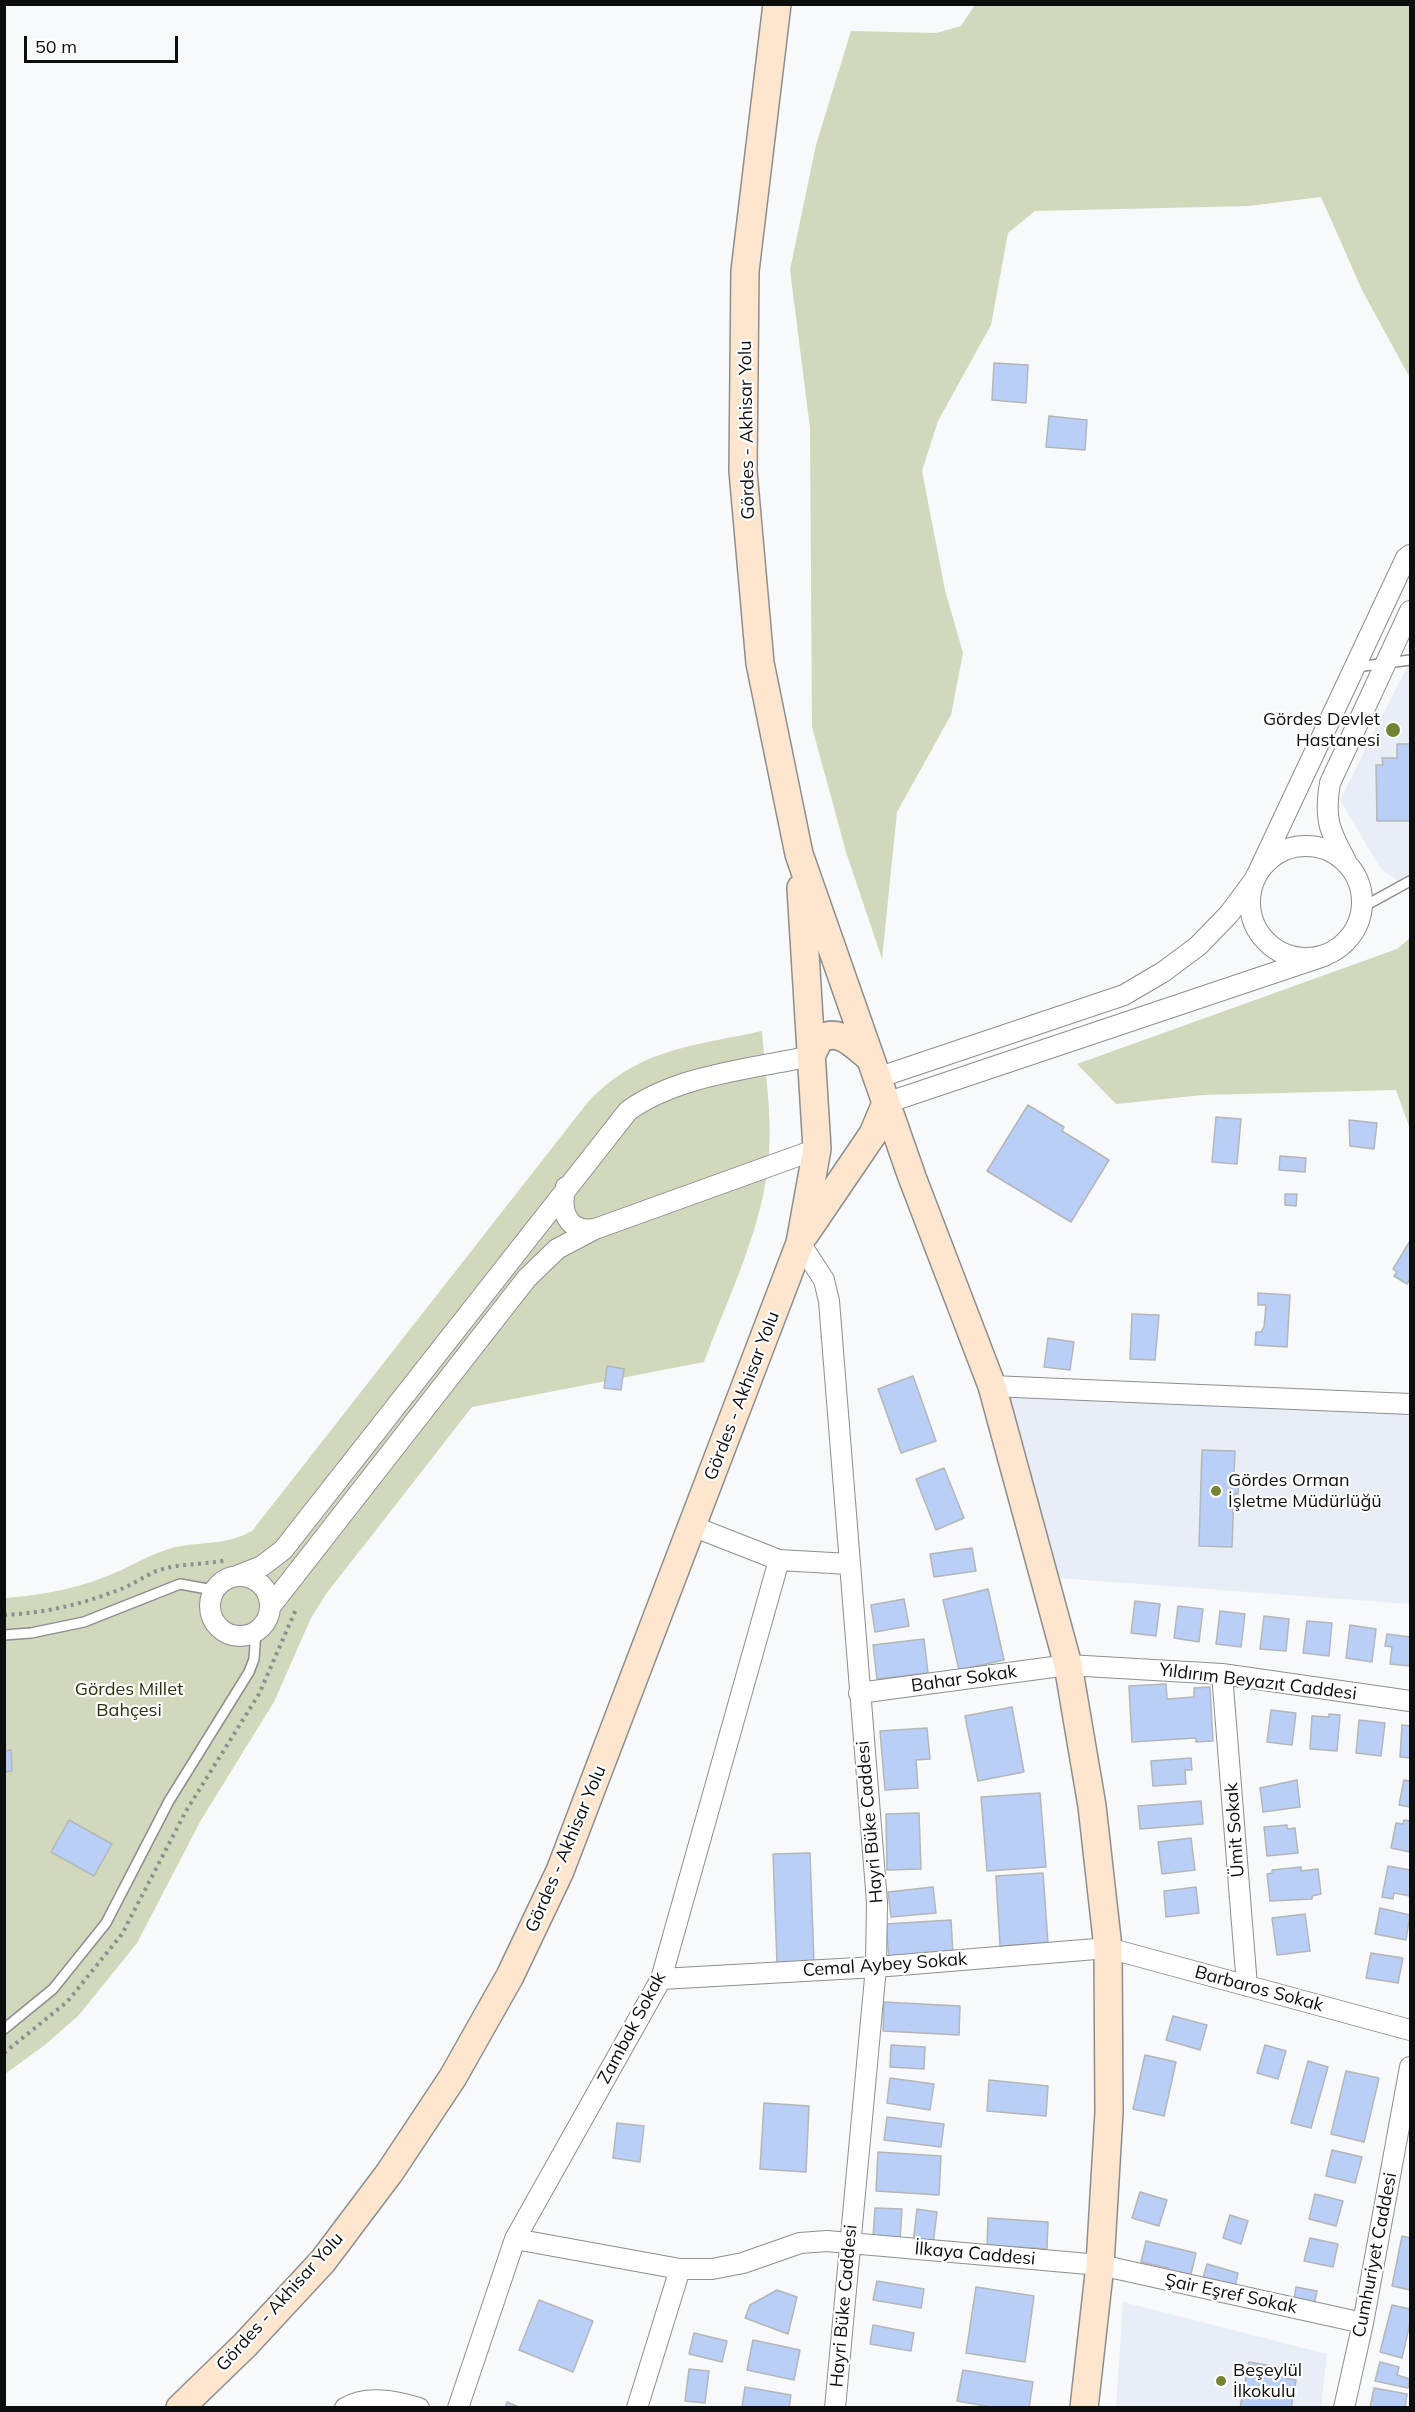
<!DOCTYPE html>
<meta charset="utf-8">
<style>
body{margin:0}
#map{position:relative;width:1415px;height:2412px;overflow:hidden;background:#f7f9fb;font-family:Mulish,sans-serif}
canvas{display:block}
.frame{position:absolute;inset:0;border:6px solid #0c0d0d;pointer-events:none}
.scale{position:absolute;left:24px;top:36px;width:154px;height:27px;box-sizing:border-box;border:3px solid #0c0d0d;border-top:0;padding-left:8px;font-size:18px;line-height:21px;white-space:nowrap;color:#0c0d0d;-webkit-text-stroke:4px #fff;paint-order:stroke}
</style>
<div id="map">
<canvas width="1415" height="2412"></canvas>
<div class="frame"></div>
<div class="scale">50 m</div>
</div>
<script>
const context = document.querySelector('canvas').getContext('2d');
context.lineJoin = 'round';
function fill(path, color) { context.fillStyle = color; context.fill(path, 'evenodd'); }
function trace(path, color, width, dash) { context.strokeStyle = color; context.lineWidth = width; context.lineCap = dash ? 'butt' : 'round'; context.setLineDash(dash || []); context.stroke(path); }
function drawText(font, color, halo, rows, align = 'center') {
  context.font = font + ' Mulish,sans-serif'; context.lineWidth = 4.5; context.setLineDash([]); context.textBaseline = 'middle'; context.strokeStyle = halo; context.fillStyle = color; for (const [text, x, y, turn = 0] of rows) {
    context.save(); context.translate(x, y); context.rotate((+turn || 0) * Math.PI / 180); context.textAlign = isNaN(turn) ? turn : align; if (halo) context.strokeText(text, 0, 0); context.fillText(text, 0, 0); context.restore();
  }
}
fill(new Path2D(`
 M1410,661V890L1381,869L1340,800Z
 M992,1386L1410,1404V1604L1045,1577Z
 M1123,2302L1327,2354L1321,2407L1116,2408Z`), '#e8edf6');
fill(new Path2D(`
 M975,5H1410V378L1362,290L1321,197L1249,206L1035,211L1008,233L991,325L938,421L922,471L945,590L963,653L951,715L897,812L882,959L846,852L812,727L810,428L790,270L816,145L851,31L936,33L961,26Z
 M1410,938V1129L1396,1090L1203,1095L1116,1104L1077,1064L1397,949Z
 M762,1031C765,1071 772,1114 769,1154C764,1226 729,1295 704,1362L472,1407L326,1594L311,1618L274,1702L201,1820L137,1943L79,2015L45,2045L5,2074V1598C43,1595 81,1588 117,1572C135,1564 151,1554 172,1548C199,1541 226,1546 252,1531L588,1102C639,1048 694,1046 762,1031Z`), '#d1d8bc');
const building = new Path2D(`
 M994,363L1028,365L1026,403L992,400Z
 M1049,416L1087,420L1085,450L1046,447Z
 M1397,744H1410V821H1377L1376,765H1383L1382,758H1397Z
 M1028,1105L1064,1127L1062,1131L1109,1160L1071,1222L987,1171Z
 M1216,1117L1241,1119L1237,1164L1212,1162Z
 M1349,1120L1377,1123L1374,1149L1350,1146Z
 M1280,1156L1306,1158L1305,1172L1279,1170Z
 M1285,1194H1297L1296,1206L1285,1205Z
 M1410,1241V1279L1407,1284L1394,1276L1397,1272L1393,1269Z
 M1258,1293L1290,1295L1287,1347L1255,1345L1256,1332H1261L1264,1327L1266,1305H1258Z
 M1132,1314L1159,1315L1155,1360L1130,1359Z
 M1048,1338L1074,1342L1070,1370L1044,1367Z
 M607,1366L624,1369L621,1390L604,1388Z
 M913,1376L936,1441L901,1453L878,1389Z
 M1202,1450L1235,1451L1234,1474H1239L1238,1494H1234L1232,1547L1199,1546Z
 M944,1468L964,1518L936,1530L916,1479Z
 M972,1548L976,1571L934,1577L930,1554Z
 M988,1589L1004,1660L959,1670L943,1600Z
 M904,1599L909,1626L875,1632L871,1605Z
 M1135,1601L1160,1604L1156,1636L1131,1633Z
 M1178,1606L1203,1609L1199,1642L1174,1638Z
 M1220,1611L1245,1614L1241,1647L1216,1644Z
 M1264,1616L1289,1619L1286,1651L1260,1649Z
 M1307,1621L1332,1623L1329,1656L1303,1653Z
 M1350,1625L1376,1629L1372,1662L1346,1658Z
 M1387,1634L1410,1637V1666L1390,1664L1392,1647L1385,1646Z
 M924,1639L928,1673L877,1679L873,1645Z
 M1166,1684L1167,1699L1194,1697V1688L1210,1687L1213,1741L1196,1742V1738L1132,1742L1129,1686Z
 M1012,1707L1024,1772L978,1781L965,1716Z
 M1271,1710L1296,1713L1292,1745L1267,1742Z
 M1329,1714L1340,1715L1337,1751L1310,1749L1312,1716L1329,1717Z
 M1359,1720L1385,1723L1381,1756L1356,1753Z
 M1402,1725L1410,1726V1758L1400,1757Z
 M927,1728L930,1759L916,1760L918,1788L885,1790L880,1731Z
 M11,1750L12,1771L4,1772V1751Z
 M1191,1758L1192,1770H1185L1186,1784L1153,1786L1151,1761Z
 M1297,1780L1300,1807L1263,1812L1260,1788Z
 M1404,1780L1410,1781V1807L1399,1805Z
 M1040,1793L1046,1867L987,1871L981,1797Z
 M1201,1801L1203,1824L1140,1829L1138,1806Z
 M919,1813L921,1869L887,1870L886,1814Z
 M69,1820L112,1844L94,1876L51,1852Z
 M1404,1820L1410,1821V1852L1391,1848L1396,1823L1403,1824Z
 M1287,1825V1829L1295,1828L1298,1853L1267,1856L1264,1827Z
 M1191,1838L1195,1870L1162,1874L1158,1842Z
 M810,1853L814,1963L777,1964L773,1854Z
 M1388,1866L1410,1870V1896L1394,1893L1393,1899L1382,1897Z
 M1301,1867V1871L1318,1869L1321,1894L1312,1896V1899L1270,1901L1267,1874L1272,1873V1870Z
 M1043,1873L1048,1943L1000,1946L996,1876Z
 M933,1887L936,1913L891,1917L888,1892Z
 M1196,1887L1199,1913L1166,1917L1164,1891Z
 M1380,1908L1410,1915L1406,1940L1375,1934Z
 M1305,1914L1310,1951L1277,1955L1272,1918Z
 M951,1920L953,1954L889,1958L886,1924Z
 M1371,1953L1403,1958L1398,1983L1366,1978Z
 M884,2002L960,2006L959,2035L883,2031Z
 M1173,2016L1207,2025L1200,2050L1166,2040Z
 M891,2045L925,2047L924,2069L890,2067Z
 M1265,2045L1286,2051L1278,2079L1257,2073Z
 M1145,2055L1176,2062L1164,2116L1133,2109Z
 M1308,2061L1328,2067L1311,2128L1291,2123Z
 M1346,2071L1379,2078L1364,2142L1331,2134Z
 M890,2078L934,2084L930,2110L887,2103Z
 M989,2080L1048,2086L1046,2116L987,2111Z
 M764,2103L809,2106L806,2172L760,2169Z
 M887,2117L944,2124L941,2147L884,2140Z
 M617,2123L644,2126L640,2162L613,2158Z
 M1332,2150L1362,2157L1355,2183L1326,2176Z
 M878,2152L941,2156L939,2195L876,2191Z
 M1140,2192L1167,2200L1159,2226L1132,2218Z
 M1315,2194L1343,2201L1336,2226L1309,2219Z
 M875,2208L902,2209L900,2239L873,2238Z
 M917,2209L937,2212L933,2245L913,2243Z
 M1230,2215L1248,2221L1241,2244L1223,2238Z
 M988,2218L1048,2222L1047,2249L987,2245Z
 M1402,2236L1410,2238V2290L1392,2286Z
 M1310,2238L1338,2244L1333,2267L1304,2261Z
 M1146,2241L1196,2253L1189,2282L1166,2276L1168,2268L1141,2262Z
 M1207,2264L1238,2273L1234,2291L1202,2282Z
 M877,2281L924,2289L921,2308L873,2300Z
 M976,2287L1034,2296L1025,2362L966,2353Z
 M1296,2287L1317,2291L1313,2309L1293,2305Z
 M777,2290L797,2297L788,2334L745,2318L750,2305Z
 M539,2300L593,2321L573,2372L519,2350Z
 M1392,2305L1410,2309V2323L1402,2358L1380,2352Z
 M873,2325L914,2333L911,2351L870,2344Z
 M694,2333L727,2341L722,2362L689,2354Z
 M753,2340L800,2350L794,2380L747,2370Z
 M1249,2362L1278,2367L1276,2376L1296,2380L1291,2408H1240Z
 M1380,2362L1399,2367L1397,2375L1410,2379L1408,2388L1375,2381Z
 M689,2369L709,2371L705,2403L685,2401Z
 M963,2370L1033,2382L1029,2408H997L957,2401Z
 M745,2387L791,2395L789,2408L742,2407Z
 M1374,2388L1407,2394L1405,2408H1370Z
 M507,2402L521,2408H505Z`);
fill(building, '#b9cff8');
trace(building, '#b4b6b8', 1.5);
const service = new Path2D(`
 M1356,667L1410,660
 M1361,908L1410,881
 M4,1635L31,1633L84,1622L180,1584L213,1590
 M4,2029L53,1989L106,1923L169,1801L249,1672L254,1659L256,1631`);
const minor = new Path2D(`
 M1250 902a56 56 0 1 1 112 0a56 56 0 1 1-112 0Z
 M1346,861C1329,830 1324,819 1330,783L1410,611
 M877,1078L1124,995L1163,972L1198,946L1229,914L1255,879L1406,558L1410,555
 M886,1103L1324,956
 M566,1187C559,1210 567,1233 595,1229
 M800,1243L824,1280L829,1301L877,1902L876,1967L835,2408
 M992,1386L1410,1404
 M692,1526L779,1560L849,1564
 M239,1575L262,1566L283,1550L628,1111C677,1075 752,1069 811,1056
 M210 1606a30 30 0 1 1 60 0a30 30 0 1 1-60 0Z
 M270,1607L527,1278L557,1249L595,1229L817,1149
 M1222,1674L1247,1986
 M859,1693L1068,1665L1222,1674L1410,1701
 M661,1979L876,1967L1108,1948L1410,2030
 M515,2239L680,2269
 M345,2408C367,2395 396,2401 419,2408
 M458,2408L515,2239L661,1979L779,1560
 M637,2408L680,2269H712L743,2263L800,2243L827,2241L1100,2265L1363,2323
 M1344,2408L1363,2323L1410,2067`);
const secondary = new Path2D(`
 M777,4L745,271L743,471L760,663L799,854L912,1177L992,1386L1068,1665L1092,1806L1108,1948L1109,2112L1100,2265L1084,2408
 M811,1056L819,1040C838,1026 855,1046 870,1058
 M805,1234L873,1134L886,1103
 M180,2408L245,2345L323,2261L390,2172L453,2077L510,1976L560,1871L800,1243L817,1149L801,888`);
trace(service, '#8d8e90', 12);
trace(minor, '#8d8e90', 22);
trace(secondary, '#8d8e90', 30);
trace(new Path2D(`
 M4,1615C45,1613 84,1604 121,1589C134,1584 146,1575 159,1570C181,1563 204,1565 227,1560
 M4,2053L67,2002L122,1934L186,1811L259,1694L297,1607`), '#8e8f90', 4, [3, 4.5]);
trace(service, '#fff', 9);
trace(minor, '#fff', 20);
trace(secondary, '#fee6ce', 27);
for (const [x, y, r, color] of [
 [1393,730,8,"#748331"],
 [1216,1491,6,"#748331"],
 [1221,2381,6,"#748331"]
]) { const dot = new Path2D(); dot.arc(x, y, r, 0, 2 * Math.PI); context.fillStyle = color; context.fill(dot); trace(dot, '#fff', 2); }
drawText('18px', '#0c0d0d', '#fff', [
 ["Gördes - Akhisar Yolu",747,430,-91],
 ["Gördes - Akhisar Yolu",742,1396,-69],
 ["Bahar Sokak",964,1679,-8],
 ["Yıldırım Beyazıt Caddesi",1258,1682,7],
 ["Hayri Büke Caddesi",870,1822,-95],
 ["Ümit Sokak",1235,1830,-94],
 ["Gördes - Akhisar Yolu",566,1849,-67],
 ["Cemal Aybey Sokak",885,1965,-4],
 ["Barbaros Sokak",1259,1989,15],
 ["Zambak Sokak",632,2028,-62],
 ["İlkaya Caddesi",975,2254,5],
 ["Cumhuriyet Caddesi",1375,2255,-79],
 ["Şair Eşref Sokak",1231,2294,12],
 ["Gördes - Akhisar Yolu",280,2302,-48],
 ["Hayri Büke Caddesi",844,2306,-85]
]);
drawText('18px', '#0c0d0d', '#fff', [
 ["Gördes Devlet",1380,720,"right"],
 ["Hastanesi",1380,741,"right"],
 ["Gördes Orman",1228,1481],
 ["İşletme Müdürlüğü",1228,1502],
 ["Beşeylül",1233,2371],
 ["İlkokulu",1233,2392]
], 'left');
drawText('18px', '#292f0b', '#fff', [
 ["Gördes Millet",129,1690],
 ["Bahçesi",129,1711]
]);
</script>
